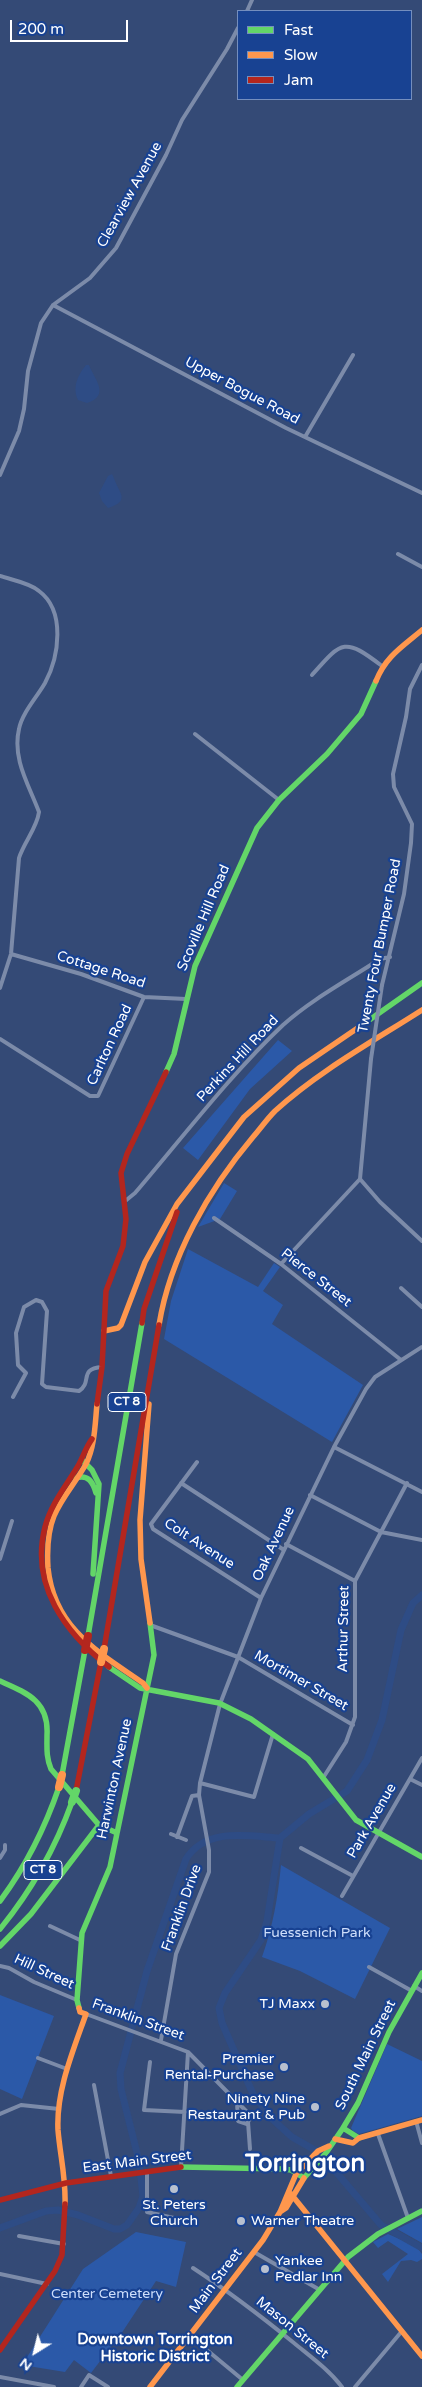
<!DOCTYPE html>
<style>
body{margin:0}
#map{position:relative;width:422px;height:2387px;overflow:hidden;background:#344a76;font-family:"Varela Round",sans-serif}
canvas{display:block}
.legend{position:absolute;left:237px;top:10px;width:175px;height:90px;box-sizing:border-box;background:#184292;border:1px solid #748ebe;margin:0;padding:6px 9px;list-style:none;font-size:15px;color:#fff}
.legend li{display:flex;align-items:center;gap:10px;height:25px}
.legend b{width:25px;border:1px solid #748ebe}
.north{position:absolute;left:10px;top:2327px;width:50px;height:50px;-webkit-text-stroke:4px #184292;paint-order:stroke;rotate:216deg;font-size:14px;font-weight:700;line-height:20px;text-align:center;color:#fff}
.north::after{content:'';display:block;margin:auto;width:18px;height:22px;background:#fff;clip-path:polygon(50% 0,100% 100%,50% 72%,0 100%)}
.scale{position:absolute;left:10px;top:20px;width:118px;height:22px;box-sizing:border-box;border:2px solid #fff;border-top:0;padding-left:6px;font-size:15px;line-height:18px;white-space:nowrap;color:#fff;-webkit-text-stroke:4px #184292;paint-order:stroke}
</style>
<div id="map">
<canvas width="422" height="2387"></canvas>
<ul class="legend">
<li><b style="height:6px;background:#63d668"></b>Fast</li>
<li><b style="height:6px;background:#ff974d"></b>Slow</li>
<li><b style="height:6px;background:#b3261e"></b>Jam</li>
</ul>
<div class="north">N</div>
<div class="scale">200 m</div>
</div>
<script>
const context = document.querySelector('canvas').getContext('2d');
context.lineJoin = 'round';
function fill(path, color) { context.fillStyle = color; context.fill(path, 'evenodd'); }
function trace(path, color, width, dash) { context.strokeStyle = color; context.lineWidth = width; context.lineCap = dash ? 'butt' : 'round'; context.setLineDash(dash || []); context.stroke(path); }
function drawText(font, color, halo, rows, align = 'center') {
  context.font = font + ' "Varela Round",sans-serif'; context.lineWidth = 4.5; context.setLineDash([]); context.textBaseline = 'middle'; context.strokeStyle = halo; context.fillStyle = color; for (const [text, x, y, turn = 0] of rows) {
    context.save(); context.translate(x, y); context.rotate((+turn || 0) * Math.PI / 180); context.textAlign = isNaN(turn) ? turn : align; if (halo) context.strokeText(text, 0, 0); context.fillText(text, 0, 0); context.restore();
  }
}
fill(new Path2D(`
 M278,1040L292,1051L250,1089L198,1160L183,1148Z
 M224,1183L237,1191L220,1219L198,1227Z
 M188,1249L258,1287L274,1263L280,1267L263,1291L283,1305L272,1324L363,1385L332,1442L164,1339L171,1301Z
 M281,1865L390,1928L355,1999L300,1971L262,1957C273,1926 278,1897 281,1865Z
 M0,1995L54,2016L22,2099L0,2089Z
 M387,2044L422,2061V2116L359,2134L353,2131L351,2128Z
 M422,2217V2243L397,2229Z
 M136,2232L186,2242L176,2287L156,2281L123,2331L91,2373L74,2360L65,2372L22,2365L83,2269Z
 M388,2234L416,2246L422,2254V2259L417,2262L411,2260L401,2261L388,2282L382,2274L408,2254L388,2241L378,2248L373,2242Z`), '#2b59a8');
fill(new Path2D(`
 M86,365H89C94,379 111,395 87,403L78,400C72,387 78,375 86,365Z
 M112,474C113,476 114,478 115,481C120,494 130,501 108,508L102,501L99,493L108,476Z`), '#2e4c85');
trace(new Path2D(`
 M280,1838L267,1921L261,1940L225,1993L219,2008L222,2023L253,2094L271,2118L292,2137L320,2153L381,2225L422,2248
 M280,1838L309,1814L347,1791L367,1760L382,1720L401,1630L413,1603L422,1595
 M0,2228L46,2211L58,2210L78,2215L114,2229H120L127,2225L139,2208L143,2196L139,2161L121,2089L120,2073L147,1971L186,1859C206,1827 248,1836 280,1838`), '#2e4c85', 7);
trace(new Path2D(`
 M247,11L252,0
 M53,305L286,428L422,493
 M305,437L353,355
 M0,475L19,431L24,409L28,371L41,323L53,305L90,278L116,248L166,155L182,120L227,49L238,28
 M398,554L422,567
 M0,576C12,580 30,583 39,591C66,611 59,657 45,683C37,697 22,713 19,729C12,759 29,785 39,812C37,828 24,842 19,858L11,954L0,988
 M312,675C342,641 344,637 382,666
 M195,734L279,800
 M11,954L81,974L144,997L186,999
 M382,985L404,894L411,843L412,824L394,787L393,774L406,717L410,689L422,665
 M0,1039L90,1096H98L144,997
 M360,1179L371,1059
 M360,1179L380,1202L422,1241
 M124,1202L135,1193C182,1138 231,1074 283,1025C312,999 348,980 380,959L390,957
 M214,1218L281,1264L401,1360
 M281,1264L360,1179
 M401,1288L422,1307
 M13,1397L26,1373L18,1365L16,1333L24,1307L36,1300L42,1302L47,1311L42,1384L46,1387L79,1391C93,1382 78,1369 102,1367
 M334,1447L422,1492
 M197,1462L151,1524L153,1529L261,1598
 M181,1483L284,1550
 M310,1495L381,1532L422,1540
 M286,1544L355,1581
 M0,1559L12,1521
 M150,1625L238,1657L353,1725
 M323,1778L346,1742L355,1717V1581L407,1483
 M410,1779L422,1785
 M200,1783L254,1797L273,1734
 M171,1834L186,1840
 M177,1837L192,1796L199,1795
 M301,1848L353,1876
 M0,1858L5,1850V1845
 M342,1896L422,1758
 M50,1926L82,1941
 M0,1966L9,1968L34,1982L77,2000
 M369,1967L412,1991
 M414,1986L422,1991
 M86,2014L188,2052L248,2113L250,2118L247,2124L238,2121L237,2103
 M161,2040L176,1954L209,1872V1850L199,1795L200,1783L220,1704L261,1598L334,1447L366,1389L375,1377L422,1347
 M38,2058L67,2069
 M150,2062L144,2110L185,2112
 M94,2085L111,2176
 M0,2114L21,2105L59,2109
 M416,2121L422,2143
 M248,2122L250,2149
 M378,2134L408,2218
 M181,2167L188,2052
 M147,2171V2212L192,2222
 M19,2236L64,2244
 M254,2252L320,2290
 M193,2268C228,2291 262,2317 294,2343C311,2357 329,2370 342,2387
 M0,2274L47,2284
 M190,2336L243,2380
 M0,2377L54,2387
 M81,2387L89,2375L108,2387
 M355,2387L402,2331`), '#7c8ba9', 4);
trace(new Path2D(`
 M365,1023L422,983
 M166,1072L174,1054L195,966L257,828L279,800L327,754L361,714L376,681
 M82,1460L92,1470L99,1484L93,1574
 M76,1478C88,1474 93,1482 96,1493
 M88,1636L142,1323
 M109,1667L140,1688L219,1703L251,1719L308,1759L356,1820L422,1857
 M0,1681C27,1693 49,1701 47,1735C47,1748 46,1757 51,1769L99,1825L117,1833
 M62,1775L85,1650
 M0,1901C26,1866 45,1828 59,1787
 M0,1929C32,1890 55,1849 72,1802
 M0,1946L31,1914L99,1825
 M79,2008L77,2000L82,1933L110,1867L154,1655L150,1623
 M343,2128L358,2103L389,2032L422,1973
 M181,2167L283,2169L291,2170L304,2178L326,2153L343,2128L359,2138
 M237,2387L348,2257L378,2234L422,2211`), '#63d668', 5.5);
trace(new Path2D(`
 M376,681C386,656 402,647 422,630
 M159,1325C170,1257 209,1189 253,1137C260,1129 267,1119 275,1111C319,1071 372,1042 422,1010
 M104,1331L118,1328L121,1325L145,1262L177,1204L244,1117L299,1068L365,1023
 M97,1404C95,1424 95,1446 86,1464C76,1482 62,1497 54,1516C48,1531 47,1552 48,1568C54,1628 98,1652 143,1683L147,1688
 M141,1559L150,1623
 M141,1559L140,1520L149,1404
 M335,2139L353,2143L359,2138L422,2120
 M296,2174L318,2151L329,2146
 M291,2194L422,2356
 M65,2204C66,2178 60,2155 58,2130C56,2091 73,2051 86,2014L80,2012L79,2008
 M280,2212L286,2208L304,2178
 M150,2387L263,2240L280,2212L296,2174`), '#ff974d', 5.5);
trace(new Path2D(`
 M142,1323L144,1309L177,1212
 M97,1404L102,1367L106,1291L123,1246L126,1219L121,1173L127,1154L166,1072
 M92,1439C86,1447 83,1457 78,1466C66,1486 51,1504 45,1527C30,1585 65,1633 109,1667
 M104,1649L159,1325
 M76,1791L101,1662
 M0,2200L66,2183L181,2167
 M0,2350L55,2271L62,2255L65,2204`), '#b3261e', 5.5);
trace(new Path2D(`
 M371,1059L382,985`), '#7c8ba9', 4);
trace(new Path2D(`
 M72,1802L76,1791`), '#63d668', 8);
trace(new Path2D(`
 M101,1662L104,1649
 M59,1787L62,1775`), '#ff974d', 8);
trace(new Path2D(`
 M85,1650L88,1636`), '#b3261e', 8);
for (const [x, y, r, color] of [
 [325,2004,5,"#b8c0cf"],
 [284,2067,5,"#b8c0cf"],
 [315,2107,5,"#b8c0cf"],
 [174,2189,5,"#b8c0cf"],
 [241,2221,5,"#b8c0cf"],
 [265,2269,5,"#b8c0cf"]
]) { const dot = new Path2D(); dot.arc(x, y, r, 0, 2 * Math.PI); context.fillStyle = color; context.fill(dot); trace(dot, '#184292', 2); }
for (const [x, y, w] of [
 [127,1402,38],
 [43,1870,38]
]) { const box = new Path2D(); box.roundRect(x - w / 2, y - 9.5, w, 19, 4); context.fillStyle = '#184292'; context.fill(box); trace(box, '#fff', 1); }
drawText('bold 12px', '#fff', null, [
 ["CT 8",127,1402],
 ["CT 8",43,1870]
]);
drawText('14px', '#fff', '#184292', [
 ["Clearview Avenue",130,195,-61],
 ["Upper Bogue Road",242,391,28],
 ["Scoville Hill Road",204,918,-67],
 ["Twenty Four Bumper Road",380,946,-79],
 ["Cottage Road",101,970,18],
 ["Carlton Road",110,1045,-65],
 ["Perkins Hill Road",238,1059,-47],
 ["Pierce Street",316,1278,38],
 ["Colt Avenue",199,1544,33],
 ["Oak Avenue",274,1544,-65],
 ["Arthur Street",344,1629,-89],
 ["Mortimer Street",301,1681,30],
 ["Harwinton Avenue",115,1779,-78],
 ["Park Avenue",372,1821,-60],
 ["Franklin Drive",182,1908,-70],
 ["Hill Street",44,1972,25],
 ["Franklin Street",138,2020,20],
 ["South Main Street",366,2055,-64],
 ["East Main Street",137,2162,-7],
 ["Main Street",216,2281,-53],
 ["Mason Street",292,2328,39]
]);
drawText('14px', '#cedefb', '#184292', [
 ["Fuessenich Park",317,1933],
 ["Center Cemetery",107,2294]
]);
drawText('14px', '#fff', '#184292', [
 ["TJ Maxx",315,2004],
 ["Premier",274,2059],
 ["Rental-Purchase",274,2075],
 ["Ninety Nine",305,2099],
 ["Restaurant & Pub",305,2115],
 ["St. Peters",174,2205,"center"],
 ["Church",174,2221,"center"],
 ["Warner Theatre",251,2221,"left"],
 ["Yankee",275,2261,"left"],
 ["Pedlar Inn",275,2277,"left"]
], 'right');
drawText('bold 15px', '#fff', '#184292', [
 ["Downtown Torrington",155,2340],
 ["Historic District",155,2357]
]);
drawText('bold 24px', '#fff', '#184292', [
 ["Torrington",305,2165]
]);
</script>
